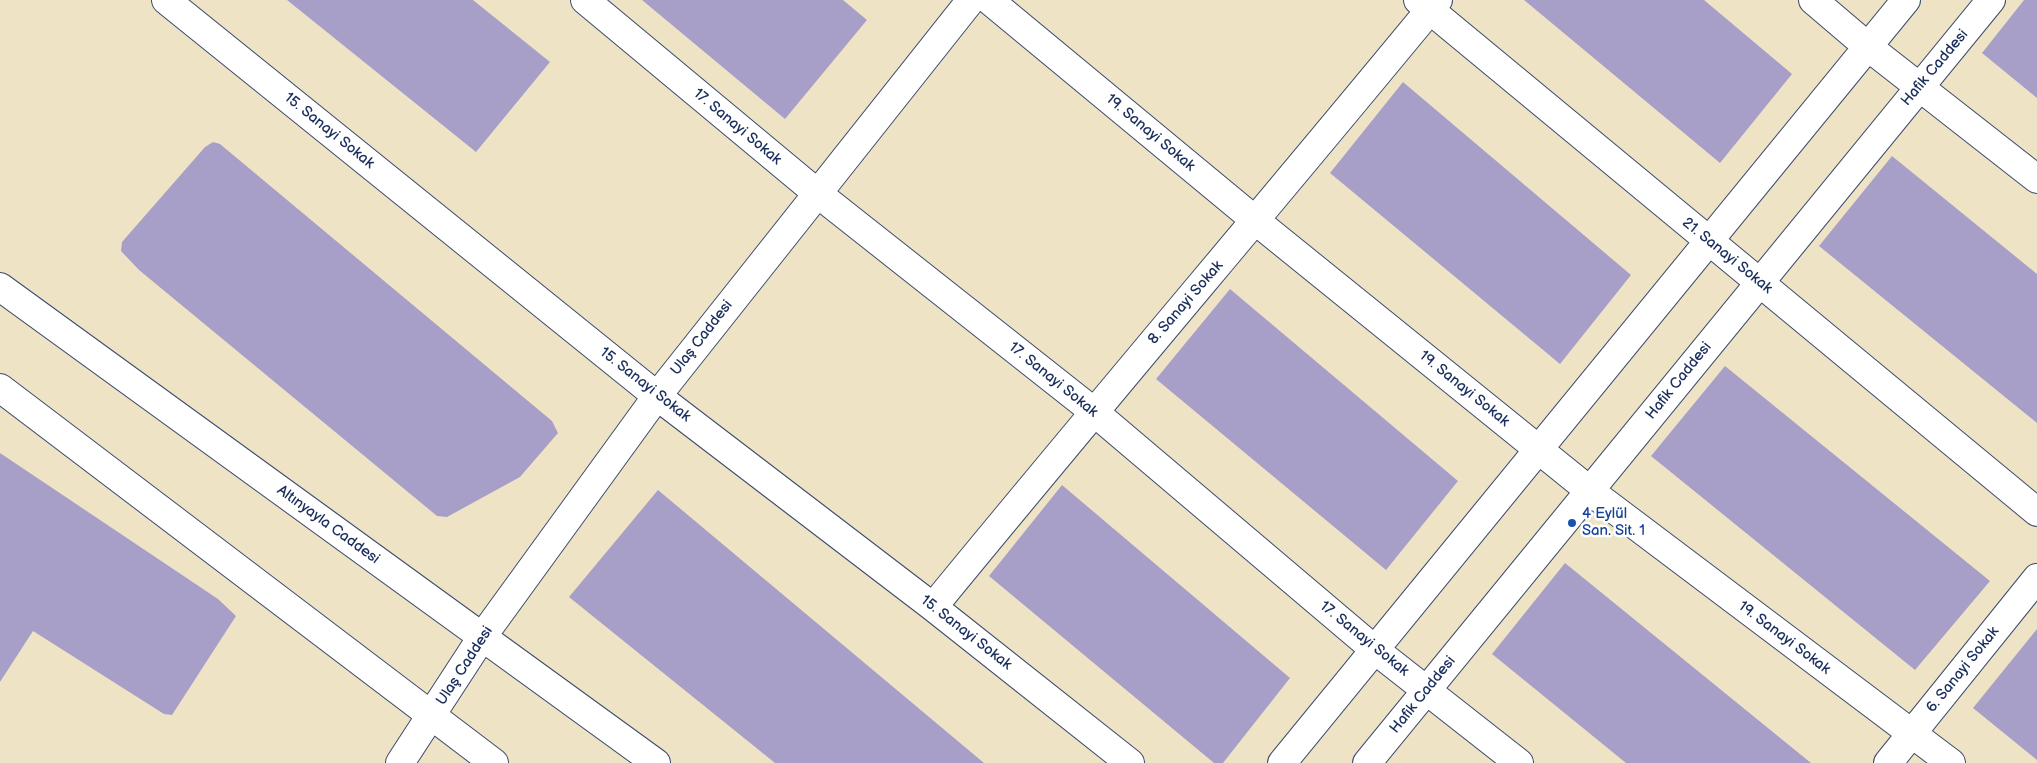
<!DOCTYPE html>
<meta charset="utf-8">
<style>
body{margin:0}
canvas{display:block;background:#eee4c5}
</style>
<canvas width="2037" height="763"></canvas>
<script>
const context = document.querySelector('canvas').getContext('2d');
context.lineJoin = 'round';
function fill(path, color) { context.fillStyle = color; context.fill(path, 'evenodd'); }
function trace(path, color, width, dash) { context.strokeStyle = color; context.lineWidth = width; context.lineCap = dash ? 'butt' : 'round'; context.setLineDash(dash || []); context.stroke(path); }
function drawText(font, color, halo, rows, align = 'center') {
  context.font = font + ' "Balsamiq Sans",sans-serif'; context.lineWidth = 5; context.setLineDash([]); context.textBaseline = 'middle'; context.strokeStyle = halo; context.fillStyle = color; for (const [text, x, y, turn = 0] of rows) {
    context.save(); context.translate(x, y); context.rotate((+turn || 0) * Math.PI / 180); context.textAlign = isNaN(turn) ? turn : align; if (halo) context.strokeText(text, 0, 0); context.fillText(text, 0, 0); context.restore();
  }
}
fill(new Path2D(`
 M287,0H473L550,62L476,152Z
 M642,0H843L867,20L785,119Z
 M1524,0H1704L1792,74L1720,163Z
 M2024,0H2037V98L1982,53Z
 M1403,82L1631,275L1560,364L1330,173Z
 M213,142L220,144L552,421L558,433L520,477L447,517L437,516L139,270L121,251L122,242L205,147Z
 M1892,156L2037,274V423L1819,246Z
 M1230,289L1458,481L1386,570L1156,379Z
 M1725,366L1990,581L1915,670L1651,456Z
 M0,453L218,599L236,616L172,715L164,714L33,631L0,682Z
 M1062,485L1290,678L1223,763H1214L989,576Z
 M658,490L984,763H775L569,597Z
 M1565,563L1811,763H1626L1492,654Z
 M2037,629V760L1973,708Z`), '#a89fc9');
const minor = new Path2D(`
 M166,0L657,396L933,607L1130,763
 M585,0L817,193L1093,411L1375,650L1519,763
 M989,0L1256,221L1590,491L1951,763
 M1418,0L2037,512
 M1813,0L1867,46L2037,179
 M0,287L656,763
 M0,388L494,763
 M933,607C1100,403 1271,203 1438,0
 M400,763L482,637L657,396L971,0
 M1282,763L1906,0
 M1367,763L1991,0
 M1888,763L2037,578`);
trace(minor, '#3b4a6d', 30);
trace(minor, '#fff', 28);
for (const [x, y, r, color] of [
 [1572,523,5,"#1a4fb4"]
]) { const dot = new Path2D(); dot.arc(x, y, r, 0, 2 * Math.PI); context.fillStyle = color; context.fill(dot); trace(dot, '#fff', 2); }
drawText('15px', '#1b2f5e', '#fff', [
 ["Hafik Caddesi",1935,68,-50],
 ["17. Sanayi Sokak",737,127,40],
 ["15. Sanayi Sokak",329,131,39],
 ["19. Sanayi Sokak",1150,133,40],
 ["21. Sanayi Sokak",1727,256,39],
 ["8. Sanayi Sokak",1186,303,-49],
 ["Ulaş Caddesi",702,338,-52],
 ["17. Sanayi Sokak",1053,380,39],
 ["Hafik Caddesi",1679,381,-51],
 ["15. Sanayi Sokak",645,385,38],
 ["19. Sanayi Sokak",1464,389,39],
 ["Altınyayla Caddesi",328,525,36],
 ["15. Sanayi Sokak",966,633,38],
 ["19. Sanayi Sokak",1784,638,37],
 ["17. Sanayi Sokak",1364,639,39],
 ["Ulaş Caddesi",465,666,-57],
 ["6. Sanayi Sokak",1963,670,-51],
 ["Hafik Caddesi",1423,695,-51]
]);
drawText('15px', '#164399', '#fff', [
 ["4 Eylül",1582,514],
 ["San. Sit. 1",1582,531]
], 'left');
</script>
